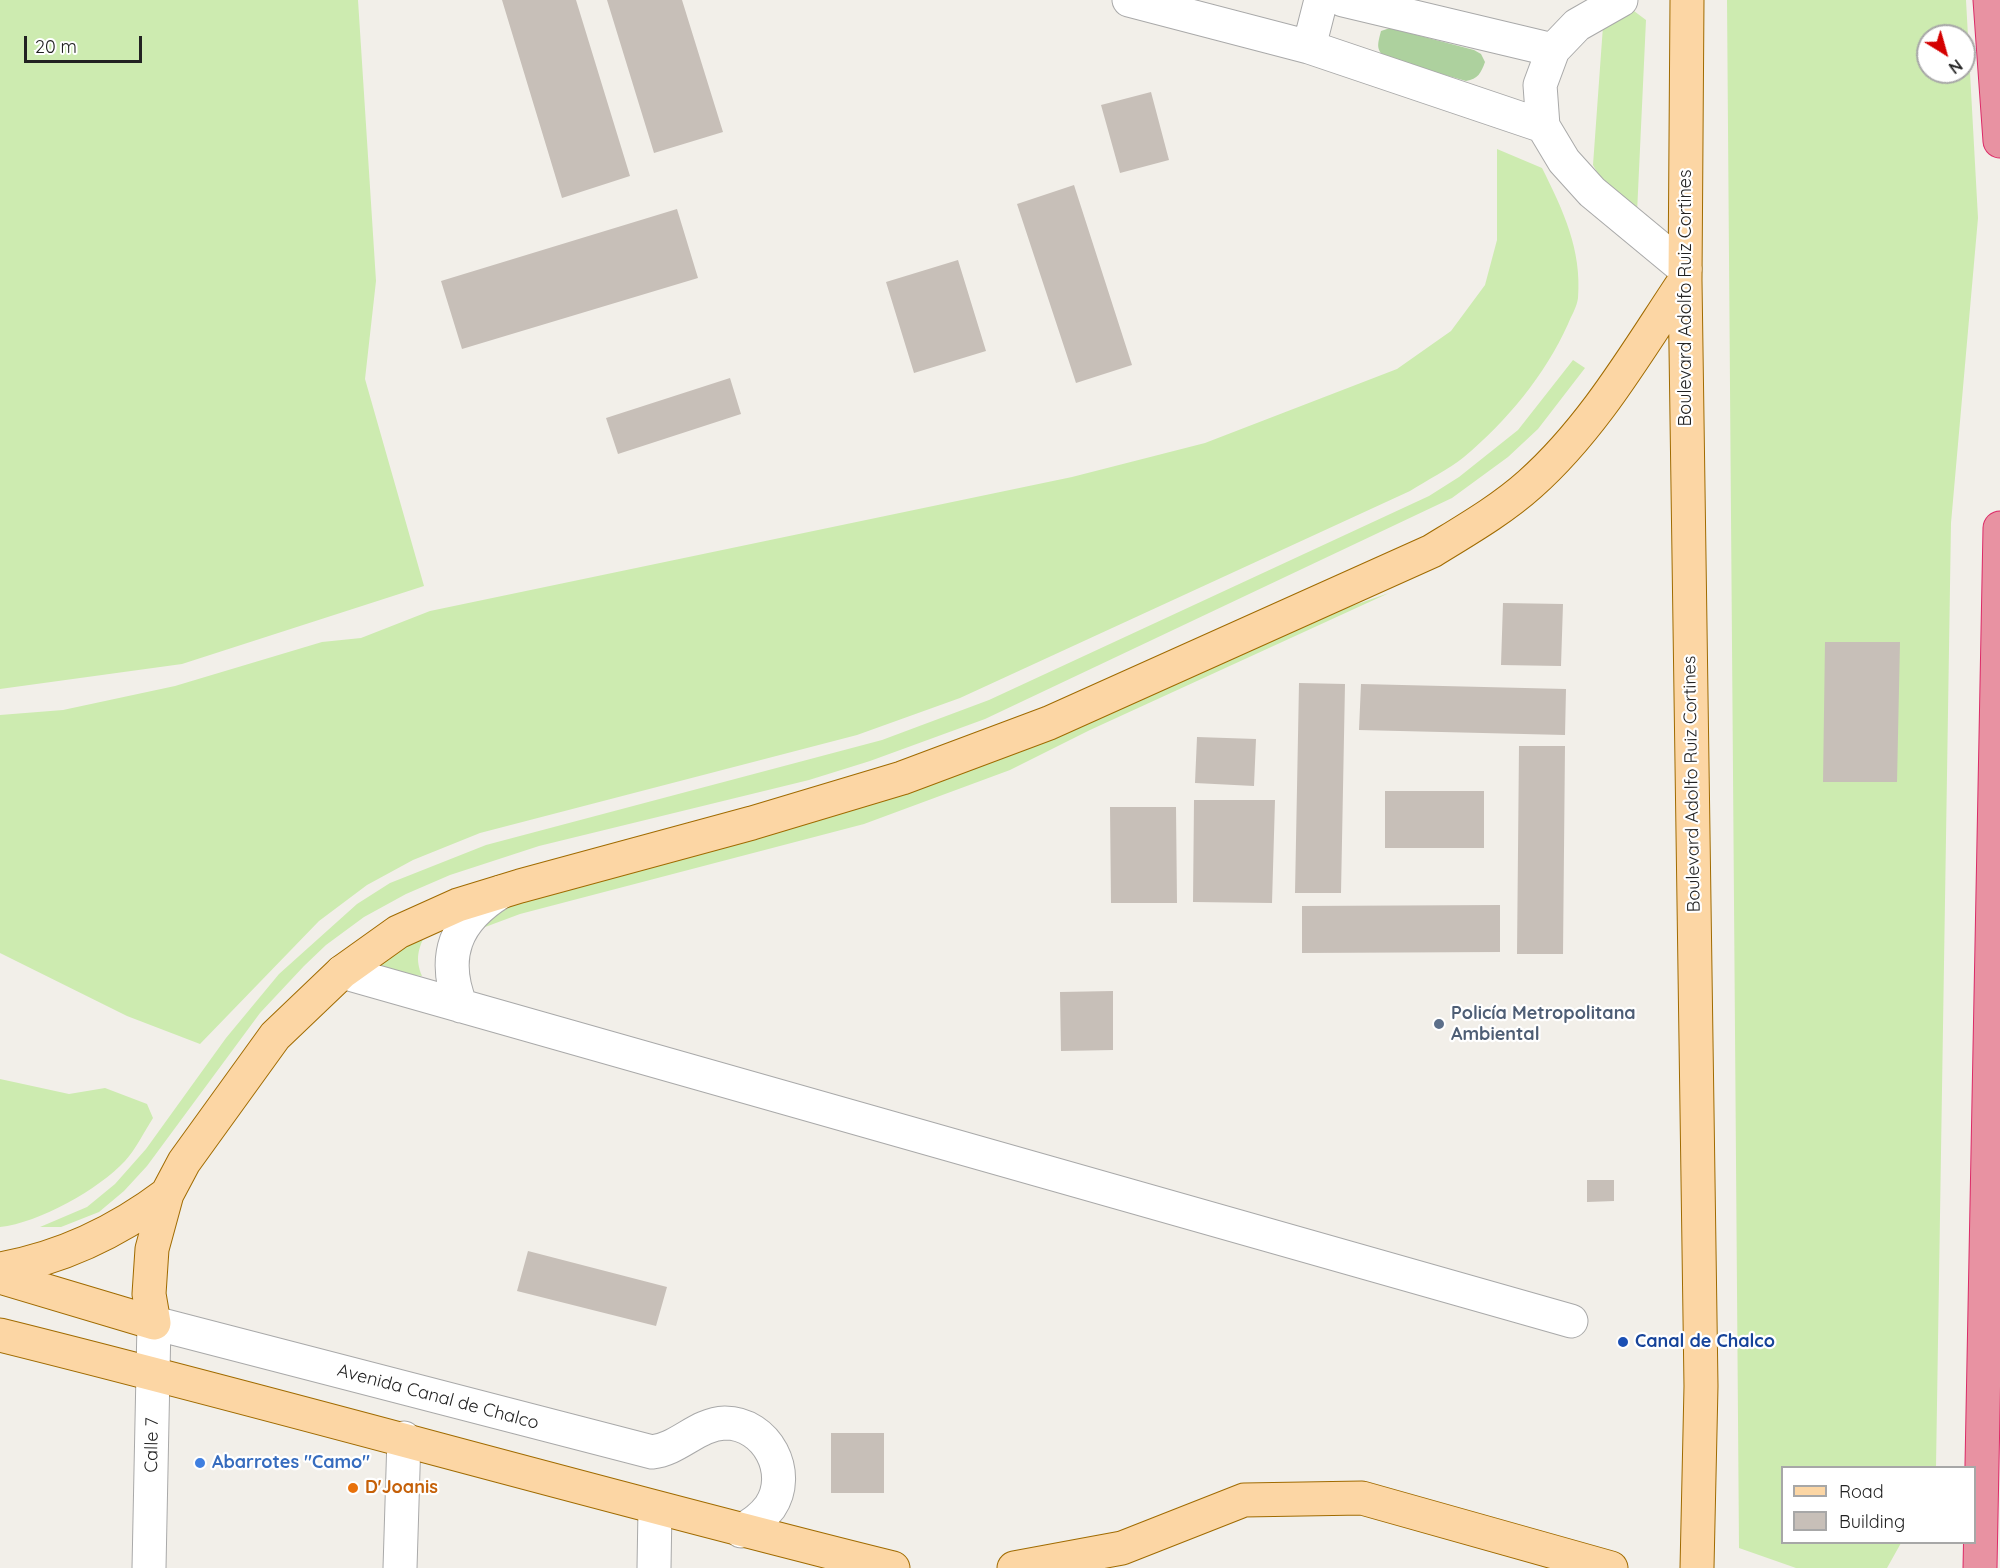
<!DOCTYPE html>
<meta charset="utf-8">
<style>
body{margin:0}
#map{position:relative;width:2000px;height:1568px;overflow:hidden;background:#f2efe9;font-family:Quicksand,sans-serif}
canvas{display:block}
.legend{position:absolute;left:1781px;top:1466px;width:195px;height:78px;box-sizing:border-box;background:#fff;border:2px solid #a7a7a7;margin:0;padding:8px 10px;list-style:none;font-size:18px;color:#222}
.legend li{display:flex;align-items:center;gap:12px;height:30px}
.legend b{width:30px;border:2px solid #a7a7a7}
.north{position:absolute;left:1916px;top:24px;width:60px;height:60px;box-sizing:border-box;background:#fff;border:2px solid #a7a7a7;border-radius:50%;rotate:143deg;font-size:16px;font-weight:700;line-height:24px;text-align:center;color:#222}
.north::after{content:'';display:block;margin:auto;width:21px;height:27px;background:#d40000;clip-path:polygon(50% 0,100% 100%,50% 72%,0 100%)}
.scale{position:absolute;left:24px;top:36px;width:118px;height:27px;box-sizing:border-box;border:3px solid #222;border-top:0;padding-left:8px;font-size:18px;line-height:21px;white-space:nowrap;color:#222;-webkit-text-stroke:4px #fff;paint-order:stroke}
</style>
<div id="map">
<canvas width="2000" height="1568"></canvas>
<ul class="legend">
<li><b style="height:8px;background:#fcd6a4"></b>Road</li>
<li><b style="height:16px;background:#c7bfb8"></b>Building</li>
</ul>
<div class="north">N</div>
<div class="scale">20 m</div>
</div>
<script>
const context = document.querySelector('canvas').getContext('2d');
context.lineJoin = 'round';
function fill(path, color) { context.fillStyle = color; context.fill(path, 'evenodd'); }
function trace(path, color, width, dash) { context.strokeStyle = color; context.lineWidth = width; context.lineCap = dash ? 'butt' : 'round'; context.setLineDash(dash || []); context.stroke(path); }
function drawText(font, color, halo, rows, align = 'center') {
  context.font = font + ' Quicksand,sans-serif'; context.lineWidth = 4.5; context.setLineDash([]); context.textBaseline = 'middle'; context.strokeStyle = halo; context.fillStyle = color; for (const [text, x, y, turn = 0] of rows) {
    context.save(); context.translate(x, y); context.rotate((+turn || 0) * Math.PI / 180); context.textAlign = isNaN(turn) ? turn : align; if (halo) context.strokeText(text, 0, 0); context.fillText(text, 0, 0); context.restore();
  }
}
fill(new Path2D(`
 M0,0H358L376,281L365,379L424,586L182,664L0,689Z
 M1727,0H1966L1978,218L1951,523L1936,1467L1782,1468V1542L1901,1543L1887,1568H1796L1739,1548ZM1928,36H1964V72H1928Z
 M1634,11L1646,20L1637,213L1602,181L1593,165L1603,26L1617,12Z
 M1497,149L1542,168C1563,210 1582,250 1578,298C1577,307 1571,316 1568,324C1545,375 1507,421 1464,457C1448,470 1427,480 1410,491L960,698L857,735L480,833L413,860L367,885L319,921L200,1044L127,1016L0,953V715L63,710L175,686L322,642L361,638L430,611L1072,477L1205,443L1397,369L1451,331L1485,285L1497,240Z
 M1573,360L1585,368L1538,429L1508,457L1452,498L985,719L870,761L809,780L539,846L450,875L406,894L364,917L326,945L304,966L260,1013L147,1166L124,1191L99,1212L61,1227H40L87,1207L115,1184L146,1149L226,1038L279,974L357,904L390,883L486,845L882,740L989,700L1429,496L1459,477L1518,430Z
 M1389,593L1090,730L1010,770L864,824L520,914L445,942L450,920Z
 M426,933C418,949 415,959 422,976L368,970Z
 M0,1079L69,1094L105,1088L147,1104L153,1118C144,1132 136,1149 125,1161C99,1189 39,1223 0,1227Z`), '#cdebb0');
fill(new Path2D(`
 M1390,28L1474,50L1481,54L1485,62C1481,73 1478,79 1466,81L1386,58C1375,50 1378,43 1381,31Z`), '#add19e');
fill(new Path2D(`
 M502,0H576L630,176L562,198Z
 M607,0H682L723,132L654,153Z
 M1151,92L1169,160L1120,173L1101,105Z
 M1074,185L1132,365L1076,383L1017,204Z
 M677,209L698,278L462,349L441,281Z
 M958,260L986,351L914,373L886,282Z
 M730,378L741,414L618,454L606,418Z
 M1503,603L1563,604L1561,666L1501,665Z
 M1825,642H1900L1897,782H1823Z
 M1299,683L1345,684L1341,893H1295Z
 M1361,684L1566,689L1565,735L1359,730Z
 M1197,737L1256,739L1254,786L1195,783Z
 M1519,746H1565L1563,954H1517Z
 M1385,791H1484V848H1385Z
 M1194,800H1275L1272,903L1193,902Z
 M1110,807H1176L1177,903H1111Z
 M1500,905V952L1302,953V906Z
 M1113,991V1050L1061,1051L1060,992Z
 M1587,1180H1614V1201L1587,1202Z
 M528,1251L667,1287L656,1326L517,1291Z
 M831,1433H884V1493H831Z`), '#c7bfb8');
const minor = new Path2D(`
 M1129,0L1309,47L1543,126
 M1343,0L1553,50
 M1621,0L1577,25L1553,50L1540,85L1543,126L1564,161L1592,192L1685,269
 M1309,47L1321,0
 M342,972L1571,1321
 M461,1006C441,957 455,920 501,892
 M149,1568L154,1323L652,1452C679,1449 697,1424 725,1423C767,1423 793,1473 770,1507C762,1518 752,1524 741,1531
 M400,1568L404,1438
 M654,1568L655,1509`);
const major = new Path2D(`
 M1687,0L1685,280L1701,1386L1697,1568
 M0,1269C62,1258 118,1231 167,1194
 M0,1277L154,1323L149,1294L152,1249L167,1194L184,1162L275,1036L342,972L398,932L458,905L520,886L752,823L902,778L1049,723L1432,551C1466,530 1501,510 1530,484C1594,427 1638,350 1685,280
 M0,1335C298,1409 594,1494 893,1568
 M1014,1568L1122,1548L1244,1500L1362,1498L1611,1568`);
const highway = new Path2D(`
 M1990,0L2000,141
 M1980,1568L2000,528`);
trace(minor, '#a9a9a9', 35);
trace(major, '#a06b00', 35);
trace(highway, '#dc2a67', 35);
trace(minor, '#fff', 33);
trace(major, '#fcd6a4', 33);
trace(highway, '#e892a2', 33);
for (const [x, y, r, color] of [
 [1439,1024,6,"#5c6f8a"],
 [1623,1342,6,"#1a4fb4"],
 [200,1463,6,"#3f7fe0"],
 [353,1488,6,"#e8710a"]
]) { const dot = new Path2D(); dot.arc(x, y, r, 0, 2 * Math.PI); context.fillStyle = color; context.fill(dot); trace(dot, '#fff', 2); }
drawText('18px', '#222', '#fff', [
 ["Boulevard Adolfo Ruiz Cortines",1686,298,-90],
 ["Boulevard Adolfo Ruiz Cortines",1692,784,-91],
 ["Avenida Canal de Chalco",438,1397,15],
 ["Calle 7",152,1445,-89]
]);
drawText('bold 18px', '#4e5e75', '#fff', [
 ["Policía Metropolitana",1451,1014],
 ["Ambiental",1451,1035]
], 'left');
drawText('bold 18px', '#164399', '#fff', [
 ["Canal de Chalco",1635,1342]
], 'left');
drawText('bold 18px', '#366cbe', '#fff', [
 ["Abarrotes \"Camo\"",212,1463]
], 'left');
drawText('bold 18px', '#c56008', '#fff', [
 ["D'Joanis",365,1488]
], 'left');
</script>
